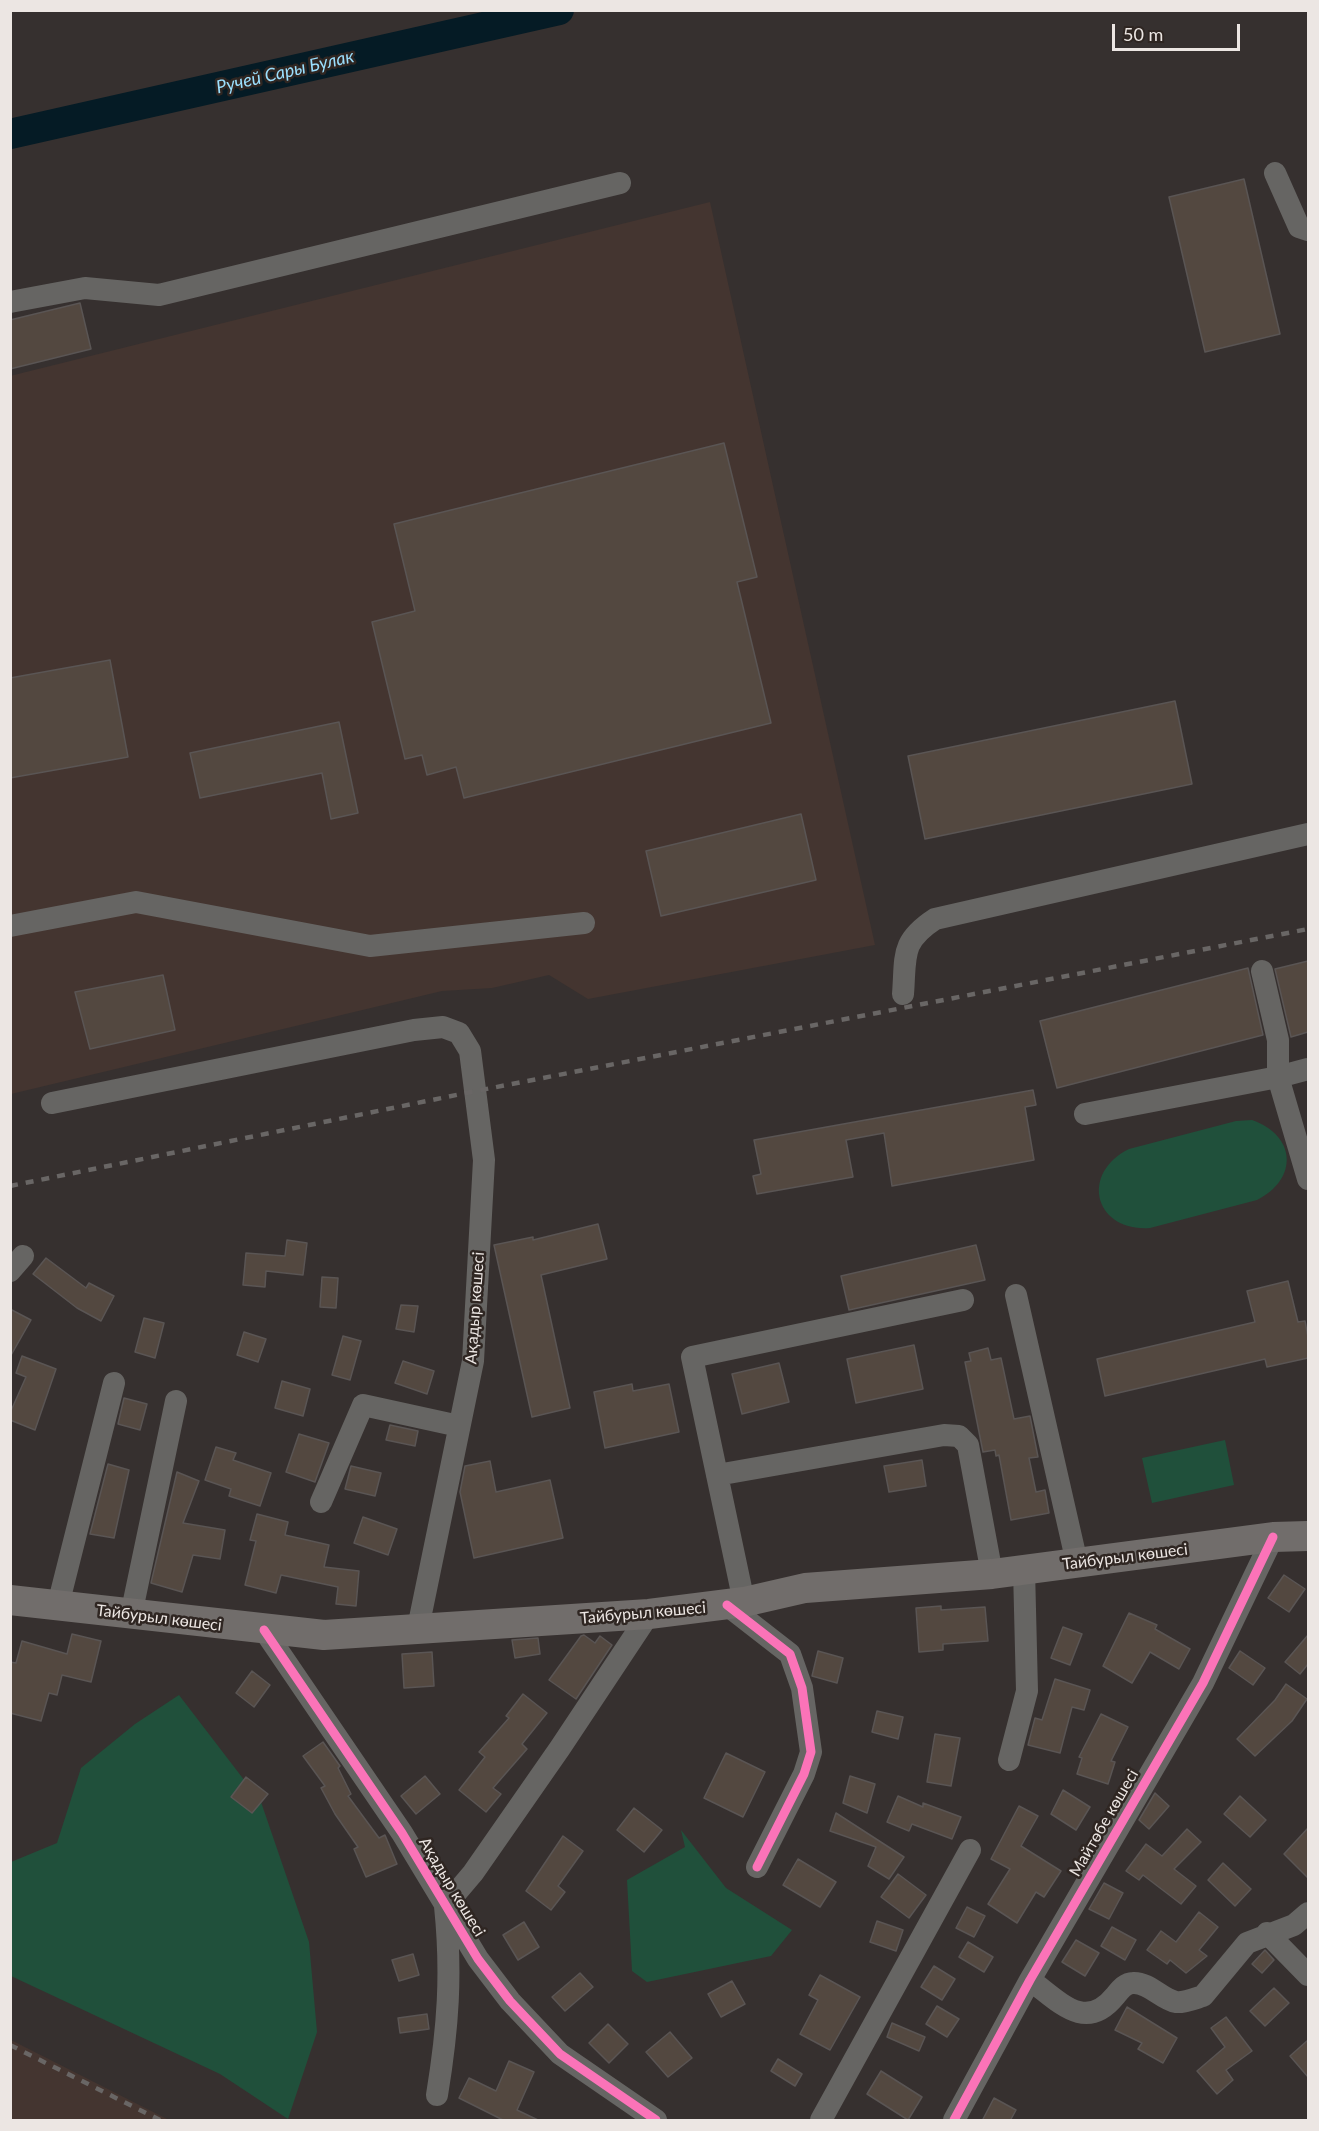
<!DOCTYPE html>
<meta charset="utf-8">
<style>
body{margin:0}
#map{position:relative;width:1319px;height:2131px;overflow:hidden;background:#36302f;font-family:Lato,sans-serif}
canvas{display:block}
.frame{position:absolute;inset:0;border:12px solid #ece6e3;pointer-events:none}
.scale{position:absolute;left:1112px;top:24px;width:128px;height:27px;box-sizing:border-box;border:3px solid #ece6e3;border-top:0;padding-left:8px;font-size:18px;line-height:21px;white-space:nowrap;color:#ece6e3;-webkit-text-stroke:4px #2f2622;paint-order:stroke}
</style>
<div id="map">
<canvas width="1319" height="2131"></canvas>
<div class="frame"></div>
<div class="scale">50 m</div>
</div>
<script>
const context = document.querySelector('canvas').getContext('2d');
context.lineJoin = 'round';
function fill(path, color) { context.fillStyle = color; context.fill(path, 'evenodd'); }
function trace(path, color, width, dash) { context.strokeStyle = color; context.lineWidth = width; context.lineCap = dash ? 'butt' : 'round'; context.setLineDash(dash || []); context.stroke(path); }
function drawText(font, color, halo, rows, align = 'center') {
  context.font = font + ' Lato,sans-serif'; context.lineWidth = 5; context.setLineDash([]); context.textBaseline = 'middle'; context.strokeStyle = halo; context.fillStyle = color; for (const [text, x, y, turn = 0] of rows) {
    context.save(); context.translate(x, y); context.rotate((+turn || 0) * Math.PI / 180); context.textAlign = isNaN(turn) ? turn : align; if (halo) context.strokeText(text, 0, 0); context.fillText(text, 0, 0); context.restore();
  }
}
fill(new Path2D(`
 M710,202L875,945L588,999L549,975L492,988L442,991L11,1094L10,376Z
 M10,2040H11L169,2120H11Z`), '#443530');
fill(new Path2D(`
 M1252,1120C1296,1135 1299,1179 1257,1200L1150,1228C1095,1232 1079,1174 1129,1149L1236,1121Z
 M1225,1440L1234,1485L1152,1503L1142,1458Z
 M179,1695L261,1802L309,1942L317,2032L288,2119L220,2074L11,1976V1862L57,1843L81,1768L135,1724Z
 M681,1830L726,1888L792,1930L771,1956L647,1982L632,1971L627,1880L685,1847Z`), '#20503b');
trace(new Path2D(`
 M10,134L559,10`), '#051b25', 30);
const building = new Path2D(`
 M1244,179L1280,334L1205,352L1169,197Z
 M80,303L91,349L10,369V320Z
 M724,443L757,577L737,582L771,723L464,798L456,767L427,775L422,755L405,759L372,622L415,611L394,524Z
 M110,660L128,757L10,778V678Z
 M1175,701L1192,784L925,839L908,756Z
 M339,722L358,813L331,819L322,773L200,798L190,753Z
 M801,814L816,880L661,916L646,851Z
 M1308,961V1032L1291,1037L1275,969Z
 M1248,968L1263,1035L1057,1088L1040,1021Z
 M163,975L175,1030L90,1049L75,992Z
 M1033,1090L1036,1105L1025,1107L1034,1160L892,1186L884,1133L846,1140L853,1177L757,1194L753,1176L761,1174L754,1140Z
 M598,1224L607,1259L541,1275L570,1408L532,1417L494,1245L533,1237V1240Z
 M287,1240L307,1243L303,1275L266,1271L265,1287L243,1285L246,1253L285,1256Z
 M976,1245L985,1280L849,1310L841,1276Z
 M46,1258L86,1288L89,1283L114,1296L101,1321L77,1308L33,1274Z
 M322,1277L338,1278L336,1308L320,1307Z
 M1288,1281L1298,1322L1305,1321L1308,1337V1358L1267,1367L1265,1359L1105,1396L1097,1359L1255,1322L1247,1291Z
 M401,1305L418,1306L414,1332L396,1329Z
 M10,1309L31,1320L10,1357Z
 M144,1318L164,1323L155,1358L135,1352Z
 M244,1332L266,1339L258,1362L237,1355Z
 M343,1336L361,1341L350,1380L332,1375Z
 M914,1345L923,1389L856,1403L847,1359Z
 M988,1348L991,1360L1001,1358L1014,1419L1030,1416L1038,1457L1029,1458L1036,1492L1045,1490L1049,1513L1011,1520L999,1455L996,1456L995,1450L983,1452L965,1362L971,1361L969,1353Z
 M22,1356L56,1369L35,1430L10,1420V1413L26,1377L16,1373Z
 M403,1361L434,1371L427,1394L395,1383Z
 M779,1363L789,1402L742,1414L732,1374Z
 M282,1381L310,1389L303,1416L275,1408Z
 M632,1384L633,1391L669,1384L679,1432L605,1448L594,1392Z
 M124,1398L147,1404L140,1430L118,1424Z
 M390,1425L418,1431L415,1446L386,1440Z
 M299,1434L329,1443L315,1482L286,1472Z
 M216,1447L236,1453L233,1460L271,1473L260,1506L229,1496L231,1489L205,1480Z
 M922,1460L926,1486L889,1492L884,1466Z
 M490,1461L496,1492L550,1480L563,1538L474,1558L460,1492L465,1466Z
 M108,1464L129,1470L114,1538L90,1534Z
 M351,1466L381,1473L375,1496L345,1489Z
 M177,1472L199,1481L183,1523L225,1530L220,1559L193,1555L182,1592L151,1583Z
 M257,1514L288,1522L285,1535L329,1545L324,1567L359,1571L356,1606L336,1604L338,1587L281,1575L276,1593L245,1585L256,1541L250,1540Z
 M363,1517L397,1529L388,1555L354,1543Z
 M1284,1575L1305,1589L1289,1612L1268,1598Z
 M941,1606V1610L985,1607L988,1641L943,1644V1650L919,1652L916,1608Z
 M1129,1613L1157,1625L1155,1629L1190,1649L1179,1669L1150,1652L1132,1683L1103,1666Z
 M1063,1627L1082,1634L1070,1665L1051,1658Z
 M72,1634L101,1641L91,1682L62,1675L57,1695L49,1693L41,1721L10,1713V1662L16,1663L22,1641L67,1654Z
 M584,1635L595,1643L600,1636L612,1645L576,1699L549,1680L581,1636Z
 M1308,1635V1664L1300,1674L1285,1662Z
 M538,1638L540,1654L515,1658L512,1640Z
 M818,1651L843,1658L837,1683L812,1676Z
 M1240,1651L1265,1668L1253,1685L1229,1668Z
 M432,1652L434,1686L404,1688L402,1654Z
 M252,1671L270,1685L254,1707L236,1693Z
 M1055,1679L1090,1690L1084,1710L1072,1707L1060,1753L1028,1745L1035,1718L1042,1720Z
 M1286,1684L1307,1699L1292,1721L1255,1756L1237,1739L1275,1700Z
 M523,1694L547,1713L522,1744L527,1749L493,1788L501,1794L486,1812L459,1790L485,1757L479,1752L509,1718L506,1716Z
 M877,1711L903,1717L898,1739L872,1732Z
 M1101,1714L1128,1727L1111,1761L1115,1762L1108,1784L1077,1774L1082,1758L1079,1757Z
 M935,1734L960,1738L951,1786L927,1782Z
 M323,1742L340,1766L338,1768L351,1794L348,1796L379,1838L385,1835L397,1864L366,1877L354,1849L358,1847L335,1814L321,1788L325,1786L303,1756Z
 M726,1753L765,1772L743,1817L704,1798Z
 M425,1776L440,1794L416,1814L401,1796Z
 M850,1776L875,1784L867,1813L843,1803Z
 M246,1777L268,1794L252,1813L231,1797Z
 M1063,1790L1090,1807L1076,1830L1051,1814Z
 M1155,1793L1169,1806L1149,1829L1139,1820Z
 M898,1796L923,1807V1803L961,1817L952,1839L912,1824L909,1831L887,1822Z
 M1240,1796L1266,1820L1250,1837L1224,1814Z
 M1019,1806L1038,1816L1021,1846L1061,1871L1044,1897L1036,1892L1017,1923L988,1904L1010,1869L991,1859Z
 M634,1808L662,1830L644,1852L617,1830Z
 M836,1813L904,1857L889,1879L868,1866L876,1847L830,1831Z
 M1308,1828V1878L1284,1854Z
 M1187,1829L1201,1842L1174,1869L1196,1886L1181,1904L1143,1875L1139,1880L1126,1871L1146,1844L1162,1856Z
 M563,1836L583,1851L558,1886L565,1892L551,1910L526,1891Z
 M798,1859L836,1882L820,1907L783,1885Z
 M1223,1863L1251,1889L1235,1906L1208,1880Z
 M898,1874L926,1895L909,1918L881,1897Z
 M1104,1883L1123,1893L1109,1919L1089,1909Z
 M967,1907L985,1916L974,1937L956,1928Z
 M1199,1912L1218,1927L1199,1950L1207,1956L1186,1973L1170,1960L1167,1964L1147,1950L1161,1931L1176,1942Z
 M877,1921L903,1930L896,1951L870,1942Z
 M524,1922L539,1947L518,1960L503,1935Z
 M1112,1927L1136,1940L1125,1960L1101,1946Z
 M1076,1940L1099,1953L1085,1976L1062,1962Z
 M968,1942L993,1957L984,1972L959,1957Z
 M1265,1950L1274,1960L1262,1973L1252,1964Z
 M413,1954L419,1975L399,1981L392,1960Z
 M934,1966L955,1979L942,2000L921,1987Z
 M580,1973L593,1987L565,2011L552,1997Z
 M820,1975L860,1997L830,2050L800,2034L818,2000L809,1995Z
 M732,1981L745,2004L721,2017L708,1994Z
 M1274,1988L1289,2003L1265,2026L1250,2011Z
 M937,2006L959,2019L947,2037L926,2024Z
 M1127,2007L1177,2038L1163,2063L1138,2049L1142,2043L1115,2030Z
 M427,2014L429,2029L400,2033L398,2018Z
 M1226,2017L1252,2051L1226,2070L1233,2080L1217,2094L1197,2071L1225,2047L1211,2028Z
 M892,2023L925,2037L919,2051L887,2037Z
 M608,2024L628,2044L609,2063L589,2043Z
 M670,2032L692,2058L668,2077L646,2052Z
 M1308,2040V2077L1290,2056Z
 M778,2059L802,2074L795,2086L771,2071Z
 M509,2061L534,2072L517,2110L540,2121H505L459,2098L469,2078L496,2091Z
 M881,2071L922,2097L908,2120L867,2094Z
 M994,2098L1016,2110L1010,2121H982Z`);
fill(building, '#534840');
trace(building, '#5a5554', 1.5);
trace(new Path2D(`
 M1275,173L1299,227L1308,230
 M10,302L85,288L159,295L620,183
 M10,926L136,902L370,946L584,923
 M903,994C906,956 900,942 935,919L1308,834
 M1308,1069L1278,1077L1308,1179
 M52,1103L414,1030L443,1027L459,1033L470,1051L484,1160L473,1361L418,1628
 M1085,1114L1278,1077V1040L1262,971
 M10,1271L23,1256
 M1016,1295L1077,1563
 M717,1475L944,1435L959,1436L968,1445L992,1574
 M321,1502L363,1405L459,1426
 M744,1602L692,1357L963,1300
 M58,1605L114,1383
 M727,1605L790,1654L802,1688L811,1752L804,1774L757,1867
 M131,1615L176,1401
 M264,1630L402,1833L478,1959L510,2001L560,2054L656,2120
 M1009,1760L1027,1691L1024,1569
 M1267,1933L1308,1975
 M1030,1980C1059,2001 1085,2033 1115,1996C1120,1990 1125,1983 1133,1983C1149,1982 1161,1999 1176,2002C1184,2003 1196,1998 1203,1996L1247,1943L1294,1925L1308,1913
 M437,2095C448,2028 452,1974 445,1906L473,1873L560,1748L649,1614
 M821,2120L970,1850
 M954,2120L1030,1980L1203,1683L1273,1537`), '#666563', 22);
trace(new Path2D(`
 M10,1600L324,1635L649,1614L744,1602L805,1588L992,1574L1273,1537L1308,1536`), '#716d6b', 30);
trace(new Path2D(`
 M10,1186L476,1091L1308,929
 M10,2045L160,2120`), '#696665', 4.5, [8, 8]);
trace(new Path2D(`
 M727,1605L790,1654L802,1688L811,1752L804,1774L757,1867
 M264,1630L402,1833L478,1959L510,2001L560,2054L656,2120
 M954,2120L1030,1980L1203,1683L1273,1537`), '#fb73b8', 9);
drawText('16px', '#ece6e3', '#2f2622', [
 ["Ақадыр көшесі",475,1308,-86],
 ["Тайбурыл көшесі",1125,1557,-7],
 ["Тайбурыл көшесі",643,1613,-5],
 ["Тайбурыл көшесі",159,1618,7],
 ["Майтөбе көшесі",1104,1823,-60],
 ["Ақадыр көшесі",452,1887,59]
]);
drawText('italic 18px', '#9bdffd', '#2f2622', [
 ["Ручей Сары Булак",285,72,-13]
]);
</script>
